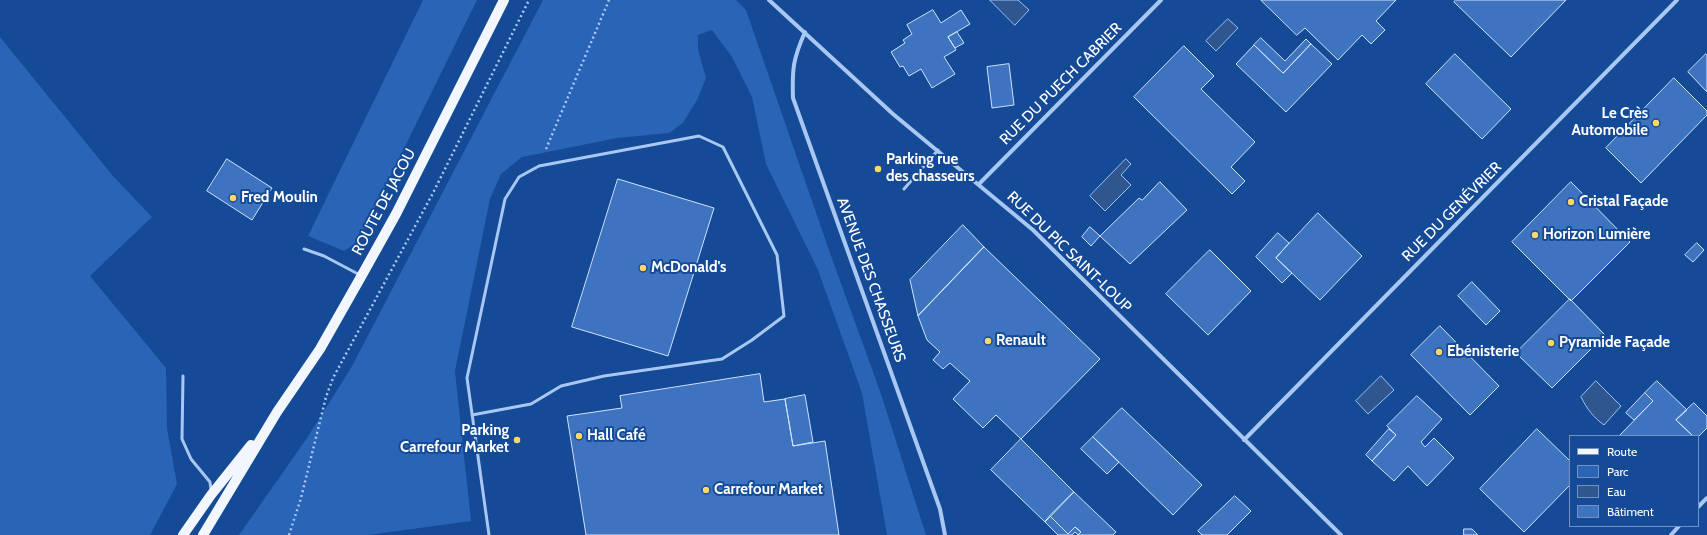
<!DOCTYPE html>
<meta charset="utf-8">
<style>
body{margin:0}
#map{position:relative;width:1707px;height:535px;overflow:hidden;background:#154a97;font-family:Cabin,sans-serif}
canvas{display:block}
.legend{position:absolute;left:1569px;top:435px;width:130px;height:92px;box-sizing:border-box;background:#154a97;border:1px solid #7392c1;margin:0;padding:5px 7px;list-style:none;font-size:12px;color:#fff}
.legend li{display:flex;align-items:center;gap:8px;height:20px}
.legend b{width:20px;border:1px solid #7392c1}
</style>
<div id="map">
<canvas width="1707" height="535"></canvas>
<ul class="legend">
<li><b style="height:5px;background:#f2f7ff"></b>Route</li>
<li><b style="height:11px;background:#2964b6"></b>Parc</li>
<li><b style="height:11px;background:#2f568e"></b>Eau</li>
<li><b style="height:11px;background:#3e74bf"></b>Bâtiment</li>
</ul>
</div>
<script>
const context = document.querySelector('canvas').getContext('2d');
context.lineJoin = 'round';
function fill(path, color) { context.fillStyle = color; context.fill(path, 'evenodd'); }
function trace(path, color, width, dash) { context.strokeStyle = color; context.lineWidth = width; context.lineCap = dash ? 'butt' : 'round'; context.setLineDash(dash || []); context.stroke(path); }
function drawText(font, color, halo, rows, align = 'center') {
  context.font = font + ' Cabin,sans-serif'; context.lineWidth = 4; context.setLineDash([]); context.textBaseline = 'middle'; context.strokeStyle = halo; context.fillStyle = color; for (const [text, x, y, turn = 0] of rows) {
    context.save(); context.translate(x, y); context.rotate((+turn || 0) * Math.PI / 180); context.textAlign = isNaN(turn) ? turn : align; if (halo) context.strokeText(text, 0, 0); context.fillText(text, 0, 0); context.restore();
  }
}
fill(new Path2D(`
 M423,0H477L358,242L344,251L308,236Z
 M543,0H736L746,10L830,253L881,394L926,535H887L862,393L818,270L766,164L752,97L732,57L712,30L698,35V50L706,78L697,100L683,123L669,133L617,138L522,157L501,174L490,199L455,371L471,521L368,535H239L307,438L351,368Z
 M0,37L113,176L152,217L90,276L166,368L167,428L177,484L150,535H0Z`), '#2964b6');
const water = new Path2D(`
 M990,0H1018L1029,10L1015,25Z
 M1228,19L1238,28L1216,51L1206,41Z
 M1126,159L1131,164L1121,175L1131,185L1105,211L1090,196Z
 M1381,376L1394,390L1368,414L1356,401Z
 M1596,381L1621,406L1604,425C1593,417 1587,409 1581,397Z`);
fill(water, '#2f568e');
trace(water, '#9ac2f4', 1);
const building = new Path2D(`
 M1261,0H1396L1376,21L1385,30L1371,44L1362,35L1338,60L1305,28L1297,35Z
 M1456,0H1566L1511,57L1454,2Z
 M933,10L941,23L961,10L970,24L948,37L956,50L944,57L955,74L932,88L921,69L909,76L903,66L900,67L891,52L905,43L903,40L912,34L907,25Z
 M957,32L964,43L955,48L948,37Z
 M1261,38L1285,61L1306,39L1311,44L1283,73L1254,45Z
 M1311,44L1332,64L1286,112L1236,64L1254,45L1283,73Z
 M1184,46L1214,76L1201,89L1255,142L1231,167L1245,181L1232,194L1134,97Z
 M1455,54L1511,109L1482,139L1426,84Z
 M1706,54L1707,55V92L1688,72Z
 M1009,64L1014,105L992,108L987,67Z
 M1674,78L1707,111V115L1641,183L1606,148Z
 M227,159L272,188L252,220L207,191Z
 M618,179L714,208L668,356L572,327Z
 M1160,182L1187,210L1130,264L1100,236L1139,198L1142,200Z
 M1571,182L1630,242L1571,301L1512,242Z
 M1318,213L1362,256L1320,300L1276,258Z
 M963,225L984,247L918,316L910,280Z
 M1090,227L1100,236L1091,246L1082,237Z
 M1278,233L1289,243L1276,258L1292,273L1282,283L1256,257Z
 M1697,243L1704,250L1693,262L1685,255Z
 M984,247L1100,359L1021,439L996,415L983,428L953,399L970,381L950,363L943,369L933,360L940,352L927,340L918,316Z
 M1210,250L1251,291L1208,335L1166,294Z
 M1472,282L1500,311L1486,325L1458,296Z
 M1570,299L1605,335L1552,388L1516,353Z
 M1440,326L1499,386L1470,415L1411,355Z
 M760,374L764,402L785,399L793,446L825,441L839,535H586L567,416L622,408L620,396Z
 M1657,381L1687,410L1676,420L1693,436H1619L1653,401L1645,393Z
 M1645,393L1653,401L1634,420L1626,413Z
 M805,395L813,442L793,446L785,399Z
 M1417,396L1442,419L1421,442L1425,447L1434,438L1454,458L1427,486L1408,466L1394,481L1372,461L1396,435L1387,426Z
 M1694,403L1707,416V428L1698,437V436H1693L1676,420Z
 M1122,408L1202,485L1173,515L1093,437Z
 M1389,429L1396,435L1372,461L1366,455Z
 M1537,429L1570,461V485L1524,532L1480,489Z
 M1093,437L1119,462L1107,474L1081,449Z
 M1021,439L1074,492L1045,522L991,470Z
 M1074,492L1116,532L1113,535H1078L1081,532L1075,527L1068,534L1050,516Z
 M1235,496L1251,511L1227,535H1202L1198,531Z
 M1050,516L1068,534L1075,527L1081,532L1078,535L1075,532L1072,535H1058L1045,522Z
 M1464,529H1472L1478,535H1464Z`);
fill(building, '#3e74bf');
trace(building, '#cfe2fc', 1);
trace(new Path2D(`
 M546,149L609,0
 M289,535L301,498L326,397L333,378L433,193L529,0`), '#a8c7f2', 2.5, [2, 3]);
trace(new Path2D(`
 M904,189L938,150
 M304,249L324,256L360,275
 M183,376L182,439L191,459L210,482L211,490
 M472,415L531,404L561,386L604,376L722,359L752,340L784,316L777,255L723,147L699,136L539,166L519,177L505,199L467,378L489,535`), '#a8c7f2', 3);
trace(new Path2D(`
 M769,0L893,114L1033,230L1341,535
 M805,32C793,59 792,69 793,98L940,509L945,535
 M979,184L1161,0
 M1244,440L1677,0
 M1698,507L1707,498
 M1671,535L1679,526`), '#a8c7f2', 4);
trace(new Path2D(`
 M183,535L211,495L251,445
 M203,535L277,412L320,349L362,275L396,214L504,0`), '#f2f7ff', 10);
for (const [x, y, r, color] of [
 [1656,123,4,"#ffd768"],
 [878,169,4,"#ffd768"],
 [233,198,4,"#ffd768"],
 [1571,202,4,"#ffd768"],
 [1535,235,4,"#ffd768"],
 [643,268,4,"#ffd768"],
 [988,341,4,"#ffd768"],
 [1551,343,4,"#ffd768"],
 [1439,352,4,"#ffd768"],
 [579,436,4,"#ffd768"],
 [517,440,4,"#ffd768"],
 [706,490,4,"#ffd768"]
]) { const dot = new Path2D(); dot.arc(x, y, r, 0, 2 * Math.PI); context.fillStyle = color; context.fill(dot); trace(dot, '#154a97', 1.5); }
drawText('15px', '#fff', '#154a97', [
 ["RUE DU PUECH CABRIER",1061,84,-45],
 ["ROUTE DE JACOU",384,202,-62],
 ["RUE DU GENÉVRIER",1452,212,-45],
 ["RUE DU PIC SAINT-LOUP",1069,252,44],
 ["AVENUE DES CHASSEURS",871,280,70]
]);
drawText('bold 15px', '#fff', '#154a97', [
 ["Le Crès",1648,114,"right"],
 ["Automobile",1648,131,"right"],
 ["Parking rue",886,160],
 ["des chasseurs",886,177],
 ["Fred Moulin",241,198],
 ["Cristal Façade",1579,202],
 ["Horizon Lumière",1543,235],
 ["McDonald's",651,268],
 ["Renault",996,341],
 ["Pyramide Façade",1559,343],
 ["Ebénisterie",1447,352],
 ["Parking",509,431,"right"],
 ["Carrefour Market",509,448,"right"],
 ["Hall Café",587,436],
 ["Carrefour Market",714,490]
], 'left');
</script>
